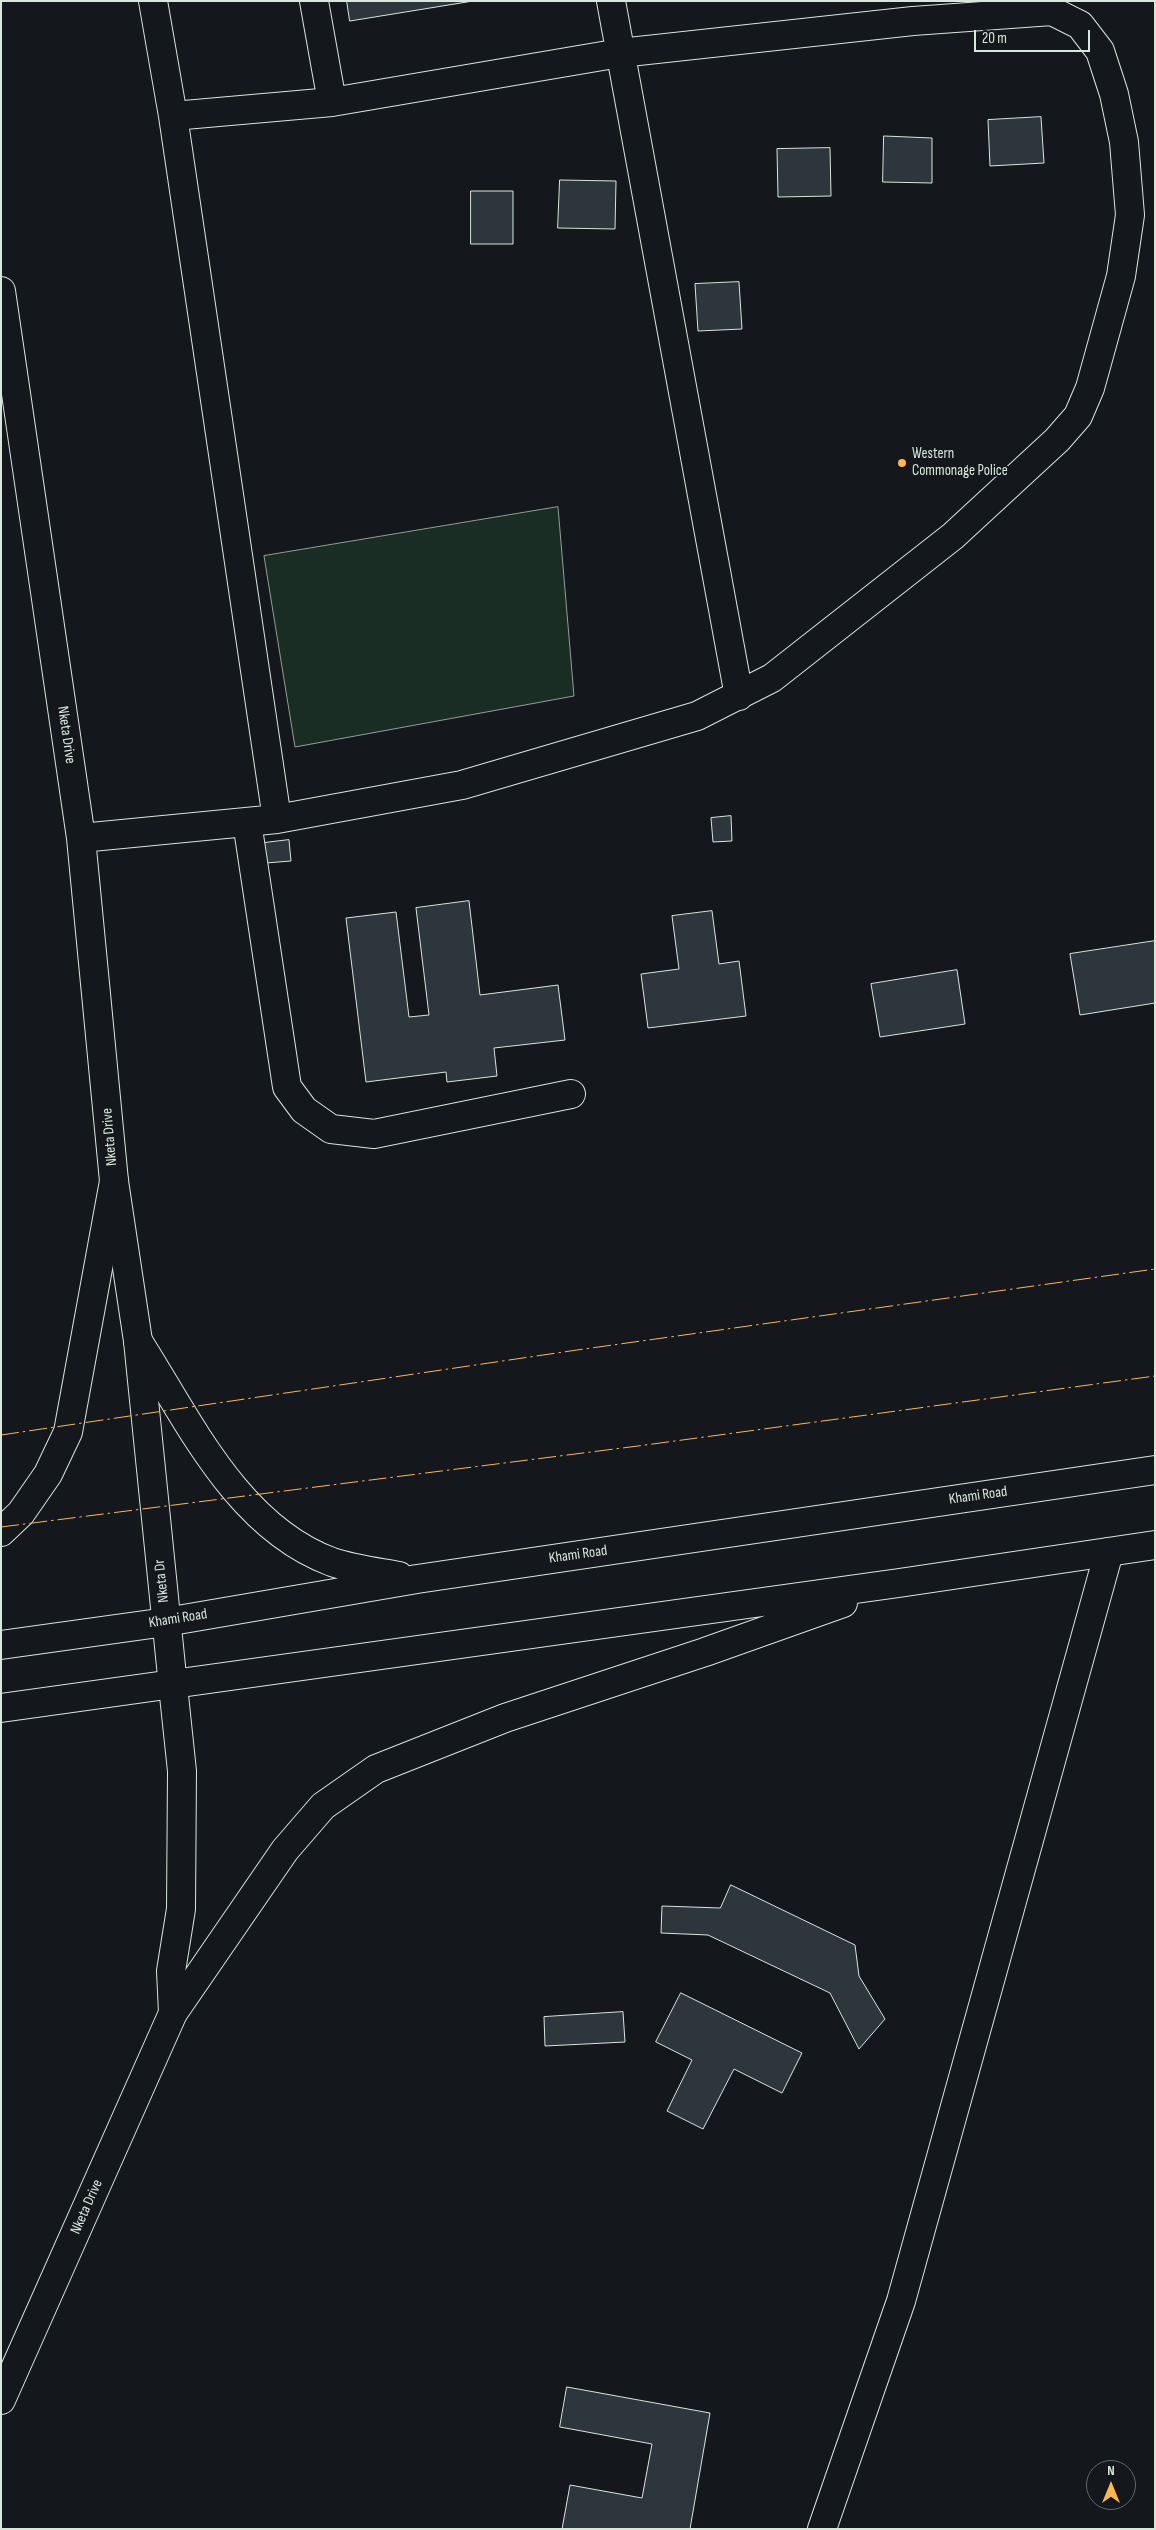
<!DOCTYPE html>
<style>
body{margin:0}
#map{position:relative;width:1156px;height:2530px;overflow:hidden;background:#14181c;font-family:"Sofia Sans Condensed",sans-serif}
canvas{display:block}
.frame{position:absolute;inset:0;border:2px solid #d8e6dc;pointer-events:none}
.north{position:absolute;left:1086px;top:2460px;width:50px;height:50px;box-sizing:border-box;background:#14181c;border:1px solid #626a69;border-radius:50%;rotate:0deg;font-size:14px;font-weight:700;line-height:20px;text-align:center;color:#d8e6dc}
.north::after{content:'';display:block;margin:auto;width:18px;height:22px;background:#ffb74d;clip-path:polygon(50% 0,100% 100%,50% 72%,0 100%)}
.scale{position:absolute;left:974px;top:30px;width:116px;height:22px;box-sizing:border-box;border:2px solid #d8e6dc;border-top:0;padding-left:6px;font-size:15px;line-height:18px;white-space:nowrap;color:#d8e6dc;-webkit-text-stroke:4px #14181c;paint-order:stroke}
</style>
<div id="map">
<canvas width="1156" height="2530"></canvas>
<div class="frame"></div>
<div class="north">N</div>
<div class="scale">20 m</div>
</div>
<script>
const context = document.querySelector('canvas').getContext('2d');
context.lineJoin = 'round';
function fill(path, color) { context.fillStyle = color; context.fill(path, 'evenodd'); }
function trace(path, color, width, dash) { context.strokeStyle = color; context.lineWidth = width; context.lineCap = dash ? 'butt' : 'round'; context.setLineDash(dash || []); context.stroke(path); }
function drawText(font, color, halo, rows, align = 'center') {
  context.font = font + ' "Sofia Sans Condensed",sans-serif'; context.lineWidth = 4; context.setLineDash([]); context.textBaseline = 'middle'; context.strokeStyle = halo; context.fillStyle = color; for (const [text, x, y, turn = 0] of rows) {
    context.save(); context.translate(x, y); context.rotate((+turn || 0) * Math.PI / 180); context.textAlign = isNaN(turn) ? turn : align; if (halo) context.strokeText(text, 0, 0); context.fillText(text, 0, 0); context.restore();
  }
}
const green = new Path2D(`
 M558,507L574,696L295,747L264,556Z`);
fill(green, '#1a2d24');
trace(green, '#939e99', 1);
const building = new Path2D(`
 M347,1H473L350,21Z
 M1041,117L1044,163L990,166L988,120Z
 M884,136L932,138V183L883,182Z
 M830,148L831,196L778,197L777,149Z
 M560,180L616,181L615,229L558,228Z
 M471,191H513V244H471Z
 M739,282L742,329L698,331L695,284Z
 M731,816L732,841L713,842L711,818Z
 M289,840L291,861L266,863L264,843Z
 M469,901L480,995L558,985L565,1040L494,1048L497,1076L447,1082L446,1072L366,1082L346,918L396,912L409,1017L429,1015L416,908Z
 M712,911L719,964L739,961L746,1016L648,1028L641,974L679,969L672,916Z
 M1155,941V1003L1080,1015L1070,954Z
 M957,970L965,1024L880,1037L871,984Z
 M731,1885L855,1945L859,1976L885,2019L859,2049L830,1993L708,1935L661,1933L662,1906L720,1908Z
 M681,1993L802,2053L782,2093L734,2069L703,2129L667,2111L692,2060L656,2042Z
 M623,2012L625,2042L545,2046L544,2017Z
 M567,2387L710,2413L690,2529H562L570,2485L642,2498L652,2444L560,2427Z`);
fill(building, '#2c363c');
trace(building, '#d8e6dc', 1);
const minor = new Path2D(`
 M153,1L173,116L277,819
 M314,1L332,102
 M611,1L739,696
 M1,291L81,838L114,1181L138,1341L173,1686L182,1771L181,1909L171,1971L173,2013L1,2400
 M247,822L287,1087L304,1110L331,1129L374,1134L571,1094
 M81,838L277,819L462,785L697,716L772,678L953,536L1057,440L1078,416L1090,388L1121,276L1130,215L1124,142L1114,94L1100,51L1080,25L1052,11L913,21L620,53L332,102L173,116
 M822,2529L901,2301L1109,1552`);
const major = new Path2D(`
 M138,1341C189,1421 237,1527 332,1562C353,1569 377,1572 399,1576
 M1,1532L21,1513L48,1474L68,1432L114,1181
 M1,1645L166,1622L417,1579L1155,1470
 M1,1708L899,1583L1155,1545
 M173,2013L285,1850L323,1806L376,1769L505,1718L705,1652L843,1603`);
trace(minor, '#d8e6dc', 30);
trace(major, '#d8e6dc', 30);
trace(minor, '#14181c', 28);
trace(major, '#14181c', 28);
trace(new Path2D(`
 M1,1435L577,1350L1155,1269
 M1,1527L638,1446L1155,1376`), '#ffb74d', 1, [18, 4, 2.5, 4]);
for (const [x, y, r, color] of [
 [902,463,5,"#ffb74d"]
]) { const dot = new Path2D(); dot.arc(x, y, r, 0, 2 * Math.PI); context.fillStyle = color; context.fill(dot); trace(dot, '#14181c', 2); }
drawText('15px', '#d8e6dc', '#14181c', [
 ["Western",912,454],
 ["Commonage Police",912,471]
], 'left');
drawText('15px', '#d8e6dc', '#14181c', [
 ["Nketa Drive",66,735,82],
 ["Nketa Drive",110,1137,-95],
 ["Khami Road",978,1496,-8],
 ["Khami Road",578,1555,-8],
 ["Nketa Dr",162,1581,-96],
 ["Khami Road",178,1619,-9],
 ["Nketa Drive",87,2207,-66]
]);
</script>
